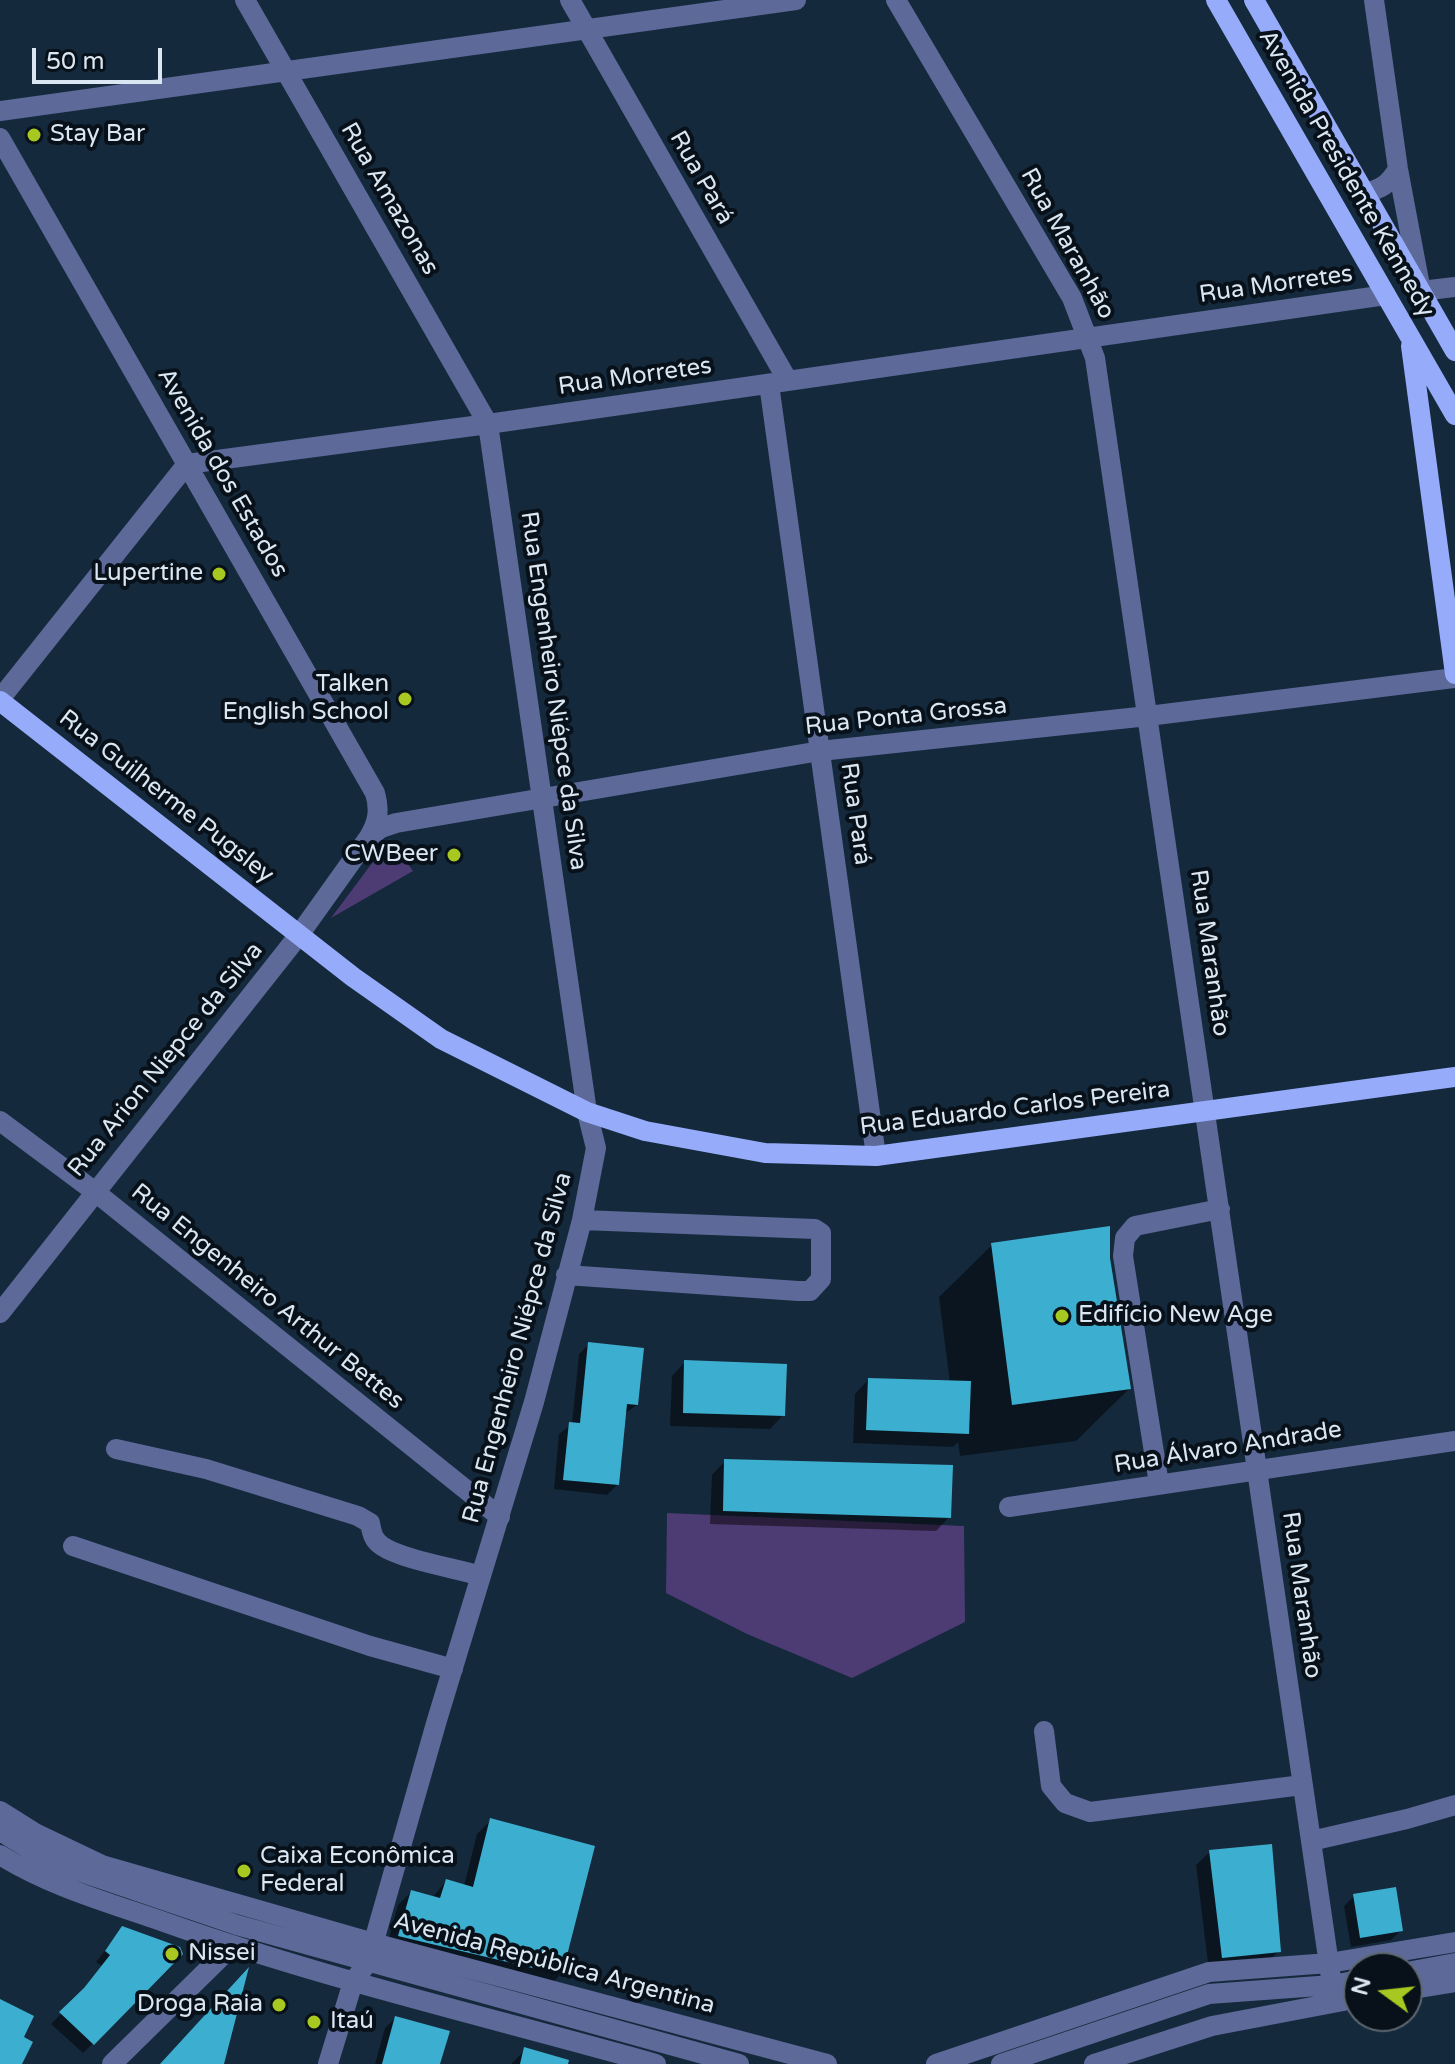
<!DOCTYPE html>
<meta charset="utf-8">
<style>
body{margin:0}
#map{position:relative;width:1455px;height:2064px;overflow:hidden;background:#14293b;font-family:"Varela Round",sans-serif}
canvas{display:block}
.north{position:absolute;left:1343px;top:1952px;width:80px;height:80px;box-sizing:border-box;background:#081119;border:2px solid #5c6770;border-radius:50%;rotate:285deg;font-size:22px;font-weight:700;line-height:32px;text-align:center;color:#dae7f3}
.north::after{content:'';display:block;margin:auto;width:28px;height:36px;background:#a6c820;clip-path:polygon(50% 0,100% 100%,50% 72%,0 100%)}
.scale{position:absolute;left:32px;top:48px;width:130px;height:36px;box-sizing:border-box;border:4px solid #dae7f3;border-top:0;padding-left:10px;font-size:24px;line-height:28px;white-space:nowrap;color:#dae7f3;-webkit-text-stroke:6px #081119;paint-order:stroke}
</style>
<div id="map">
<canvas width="1455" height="2064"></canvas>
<div class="north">N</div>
<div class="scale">50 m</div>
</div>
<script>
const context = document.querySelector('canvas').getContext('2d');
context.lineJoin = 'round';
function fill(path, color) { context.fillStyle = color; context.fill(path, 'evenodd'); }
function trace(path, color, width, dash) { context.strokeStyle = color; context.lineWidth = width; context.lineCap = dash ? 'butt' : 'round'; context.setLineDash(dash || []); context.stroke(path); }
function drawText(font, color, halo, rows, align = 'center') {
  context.font = font + ' "Varela Round",sans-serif'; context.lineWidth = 8; context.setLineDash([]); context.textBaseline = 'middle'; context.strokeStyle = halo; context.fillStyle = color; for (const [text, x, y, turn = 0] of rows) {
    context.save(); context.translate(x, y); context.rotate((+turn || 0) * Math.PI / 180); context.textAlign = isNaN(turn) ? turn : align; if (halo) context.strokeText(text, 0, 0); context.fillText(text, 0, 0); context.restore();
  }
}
fill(new Path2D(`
 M390,839L413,871L331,918Z
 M667,1513L964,1526L965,1622L852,1678L747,1634L666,1593Z`), '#4d3b73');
fill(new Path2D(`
 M992,1245L1108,1258L1129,1389L1076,1441L960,1456L958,1442L953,1447L853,1443L855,1394L868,1380L950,1383L939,1297Z
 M589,1344L637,1405L624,1414L617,1485L607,1495L554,1489L559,1434L572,1424L579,1354Z
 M685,1362L783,1415L770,1429L670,1426L672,1376Z
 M725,1461L949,1517L936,1531L710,1524L712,1475Z
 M490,1821L561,1974L548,1987L386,1949L398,1905L411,1892L432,1898L446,1881L464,1886L477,1834Z
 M1210,1852L1279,1951L1265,1964L1209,1971L1196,1865Z
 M1354,1896L1401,1930L1391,1940L1351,1947L1344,1906Z
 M122,1929L181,1952L179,1958L83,2053L51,2024L75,2000L102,1966L96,1962Z
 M395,2018L438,2064H375L385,2028Z
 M525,2050L562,2064H511Z`), '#0007');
fill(new Path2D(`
 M1110,1226V1258L1131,1389L1012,1405L991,1243Z
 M588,1342L644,1348L638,1405L627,1404L619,1485L563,1480L569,1422L580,1423Z
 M684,1360L787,1364L785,1416L683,1413Z
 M868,1378L971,1381L969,1434L866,1430Z
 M724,1459L953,1465L951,1518L723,1511Z
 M490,1818L595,1846L562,1975L398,1936L411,1890L440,1898L446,1879L473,1887Z
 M1272,1844L1281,1952L1222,1958L1209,1850Z
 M1396,1887L1403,1931L1360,1938L1353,1894Z
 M122,1926L180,1947L183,1954L94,2045L59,2012L84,1988L110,1955L105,1951Z
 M249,1967L224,2064H160Z
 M0,1999L34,2016L24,2037L33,2042L22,2064H0Z
 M395,2016L450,2031L440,2064H382Z
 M524,2047L569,2060L568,2064H520Z`), '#3cafd0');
trace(new Path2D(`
 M245,0L488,424L587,1112L596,1148L582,1220L534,1402L437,1720L368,1962L353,1982L328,2064
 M570,0L788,381
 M896,0L1072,298L1095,358L1332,1985
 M1374,0L1398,169L1421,291L1455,287
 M0,111L796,0
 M0,138L375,793C380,810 378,822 369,837L299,935L0,1313
 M1364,193C1382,189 1389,184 1398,169
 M769,384L876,1156
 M0,699L187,464L488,424L1386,295
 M369,837L381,828L396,823L820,751L1148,716L1455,678
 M0,1121L94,1191L500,1517
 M566,1275L798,1291H810L821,1279V1233L815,1229L582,1220
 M116,1449L206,1469L358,1516L370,1523C372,1533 373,1540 382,1546C403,1560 455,1568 481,1576
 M1159,1484L1123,1256L1125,1238L1135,1226L1220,1209
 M1009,1507L1455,1441
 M73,1546L370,1646L453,1669
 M1044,1731L1051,1786L1065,1803L1090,1812L1302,1785
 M0,1811L35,1833L102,1865L374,1943L827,2064
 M0,1831L49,1861L237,1925L739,2064
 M1311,1841L1407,1819L1455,1805
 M0,1855C51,1887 110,1903 167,1923C328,1980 493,2018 656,2064
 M1407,1972L1455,1963
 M1407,1990L1455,1982
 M112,2064L232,1946
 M936,2064L1209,1972L1329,1963L1455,1942
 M1001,2064L1209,1994L1332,1985L1359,1980
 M1094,2064L1212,2026L1359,1998`), '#5c6999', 20);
trace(new Path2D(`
 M1216,0L1455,415
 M1254,0L1455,351
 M1411,346L1455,674
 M0,701L353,977L441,1039L587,1112L645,1131L765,1153L876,1156L1455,1077`), '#96acfb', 20);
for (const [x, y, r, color] of [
 [34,135,8,"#a6c820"],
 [219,574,8,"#a6c820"],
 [405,699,8,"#a6c820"],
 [454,855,8,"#a6c820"],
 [1062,1316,8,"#a6c820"],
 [244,1871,8,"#a6c820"],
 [172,1954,8,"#a6c820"],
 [279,2005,8,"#a6c820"],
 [314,2022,8,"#a6c820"]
]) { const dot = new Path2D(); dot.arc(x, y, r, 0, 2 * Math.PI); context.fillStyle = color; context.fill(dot); trace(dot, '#081119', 3); }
drawText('24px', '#dae7f3', '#081119', [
 ["Stay Bar",50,135],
 ["Lupertine",203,574,"right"],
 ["Talken",389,685,"right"],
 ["English School",389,713,"right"],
 ["CWBeer",438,855,"right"],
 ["Edifício New Age",1078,1316],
 ["Caixa Econômica",260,1857],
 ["Federal",260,1885],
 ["Nissei",188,1954],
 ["Droga Raia",263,2005,"right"],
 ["Itaú",330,2022]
], 'left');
drawText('24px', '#dae7f3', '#081119', [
 ["Avenida Presidente Kennedy",1346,174,60],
 ["Rua Pará",701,178,60],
 ["Rua Amazonas",389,199,60],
 ["Rua Maranhão",1067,244,61],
 ["Rua Morretes",1276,285,-8],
 ["Rua Morretes",635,377,-8],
 ["Avenida dos Estados",222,473,60],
 ["Rua Engenheiro Niépce da Silva",553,691,82],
 ["Rua Ponta Grossa",906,717,-6],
 ["Rua Guilherme Pugsley",166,797,38],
 ["Rua Pará",855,814,82],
 ["Rua Maranhão",1209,953,82],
 ["Rua Arion Niepce da Silva",166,1060,-51],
 ["Rua Eduardo Carlos Pereira",1015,1109,-7],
 ["Rua Engenheiro Arthur Bettes",267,1297,39],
 ["Rua Engenheiro Niépce da Silva",518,1348,-75],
 ["Rua Álvaro Andrade",1228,1448,-9],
 ["Rua Maranhão",1301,1595,82],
 ["Avenida República Argentina",554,1964,15]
]);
</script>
